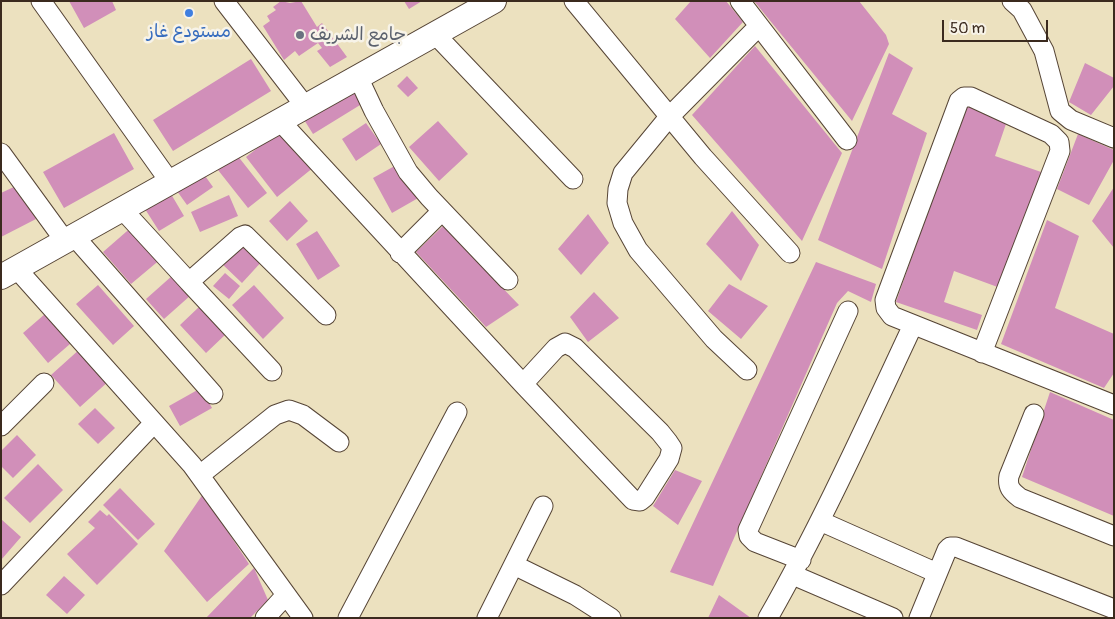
<!DOCTYPE html>
<meta charset="utf-8">
<style>
body{margin:0}
#map{position:relative;width:1115px;height:619px;overflow:hidden;background:#ece1bf;font-family:Pangolin,sans-serif}
canvas{display:block}
.frame{position:absolute;inset:0;border:2px solid #3b2a1e;pointer-events:none}
.scale{position:absolute;left:942px;top:20px;width:106px;height:22px;box-sizing:border-box;border:2px solid #3b2a1e;border-top:0;padding-left:6px;font-size:15px;line-height:18px;white-space:nowrap;color:#3b2a1e;-webkit-text-stroke:4px #f7f3e8;paint-order:stroke}
</style>
<div id="map">
<canvas width="1115" height="619"></canvas>
<div class="frame"></div>
<div class="scale">50 m</div>
</div>
<script>
const context = document.querySelector('canvas').getContext('2d');
context.lineJoin = 'round';
function fill(path, color) { context.fillStyle = color; context.fill(path, 'evenodd'); }
function trace(path, color, width, dash) { context.strokeStyle = color; context.lineWidth = width; context.lineCap = dash ? 'butt' : 'round'; context.setLineDash(dash || []); context.stroke(path); }
function drawText(font, color, halo, rows, align = 'center') {
  context.font = font + ' Pangolin,"Playpen Sans Arabic",sans-serif'; context.lineWidth = 5; context.setLineDash([]); context.textBaseline = 'middle'; context.strokeStyle = halo; context.fillStyle = color; for (const [text, x, y, turn = 0] of rows) {
    context.save(); context.translate(x, y); context.rotate((+turn || 0) * Math.PI / 180); context.textAlign = isNaN(turn) ? turn : align; if (halo) context.strokeText(text, 0, 0); context.fillText(text, 0, 0); context.restore();
  }
}
fill(new Path2D(`
 M69,1H112L116,10L84,28Z
 M281,1L290,3L301,1L317,27L322,23L347,57L330,67L317,51L322,48L318,43L299,56L295,51L284,60L263,26L270,21L267,16L276,10L273,7Z
 M404,1H422L409,9Z
 M691,1H726L743,22L710,58L675,19Z
 M754,1H859L886,35L889,44L852,121Z
 M755,46L842,153L802,241L692,115Z
 M889,53L913,68L892,114L927,133L882,269L818,240Z
 M251,59L271,91L173,151L153,120Z
 M1085,63L1114,78V86L1091,115L1069,102Z
 M407,76L418,88L408,97L397,86Z
 M355,86L365,102L313,134L303,118Z
 M966,103L1008,118L995,156L1044,173L1003,289L954,271L944,302L982,315L977,330L896,302Z
 M438,121L468,154L439,181L409,147Z
 M366,123L381,144L356,161L342,139Z
 M283,128L314,167L277,197L246,157Z
 M114,133L134,169L64,208L43,172Z
 M1078,134L1114,150V160L1089,205L1057,189Z
 M237,155L267,193L248,208L218,170Z
 M400,163L420,197L392,213L373,178Z
 M203,173L213,187L187,205L177,191Z
 M18,185L36,219L1,237V193Z
 M1114,187V248L1092,221Z
 M171,194L184,216L159,231L145,209Z
 M229,195L238,216L200,232L191,212Z
 M290,201L308,221L287,241L269,221Z
 M732,211L759,245L741,281L706,244Z
 M588,214L609,243L581,275L558,249Z
 M1047,220L1079,236L1055,308L1114,334V373L1104,388L1001,344Z
 M134,225L162,258L131,284L103,252Z
 M443,226L519,305L486,327L416,252Z
 M317,231L340,266L318,280L296,244Z
 M242,238L264,259L242,283L220,262Z
 M816,262L876,284L871,302L848,291L837,303L713,586L670,572Z
 M225,273L240,286L229,299L213,286Z
 M173,275L191,295L164,319L146,299Z
 M729,284L768,306L741,339L708,311Z
 M98,285L134,326L113,345L76,304Z
 M254,285L284,318L263,339L232,305Z
 M594,292L619,318L588,342L570,317Z
 M200,306L226,334L206,353L180,325Z
 M45,314L70,344L48,363L23,333Z
 M81,348L110,380L80,407L51,375Z
 M201,388L212,408L180,426L169,406Z
 M1050,392L1114,420V516L1022,477Z
 M95,408L115,428L98,444L78,424Z
 M17,435L36,455L13,478L1,466V451Z
 M38,464L63,490L30,523L4,498Z
 M675,470L702,481L678,525L653,506Z
 M120,488L155,524L138,540L103,505Z
 M203,494L249,564L207,602L164,551Z
 M100,510L107,516L109,514L138,544L97,585L67,554L95,528L88,522Z
 M1,519L21,537L1,560Z
 M254,568L268,600L250,618H206Z
 M64,576L85,595L67,614L46,595Z
 M719,595L751,618H708Z`), '#d18fb9');
const minor = new Path2D(`
 M41,1L170,182
 M224,1L305,106
 M574,1L703,157L790,253
 M740,1L847,140
 M1012,1L1022,10L1044,51L1060,111L1071,120L1114,138
 M435,34L573,179
 M358,77L374,111L408,172L429,197L508,280
 M280,121L523,384L633,500L640,501L645,497L669,459L672,448L668,442L660,432L575,348L565,343L556,348L523,384
 M1,153L65,241
 M122,209L189,282L240,237L245,235L326,315
 M74,236L213,394
 M400,253L442,211
 M16,268L192,465L303,618
 M189,282L272,371
 M982,353L1060,151L1059,142L1051,134L971,97H964L959,101L885,300L886,308L892,316L1114,405
 M747,370L714,339L638,250L623,223L617,203L618,189L623,173L669,117L759,26
 M1034,414L1009,476C1007,487 1011,491 1020,498L1114,536
 M1,426L44,383
 M200,475L275,415L289,410L303,415L339,442
 M820,521L937,573
 M801,560L755,542L749,536L748,530L848,311
 M514,565L575,595L611,618
 M793,575L893,618
 M1,585L154,423
 M265,618L286,595
 M348,618L457,412
 M487,618L543,506
 M768,618C822,523 867,423 913,325
 M919,618L947,550L950,547H956L1114,609`);
const major = new Path2D(`
 M1,277L494,1`);
trace(minor, '#564536', 21);
trace(major, '#564536', 26);
trace(minor, '#fff', 19);
trace(major, '#fff', 24);
for (const [x, y, r, color] of [
 [189,13,5,"#3f7fe0"],
 [300,35,5,"#6b7280"]
]) { const dot = new Path2D(); dot.arc(x, y, r, 0, 2 * Math.PI); context.fillStyle = color; context.fill(dot); trace(dot, '#f7f3e8', 2); }
drawText('18px', '#366cbe', '#f7f3e8', [
 ["مستودع غاز",189,32]
]);
drawText('18px', '#5b616d', '#f7f3e8', [
 ["جامع الشريف",310,35]
], 'left');
</script>
